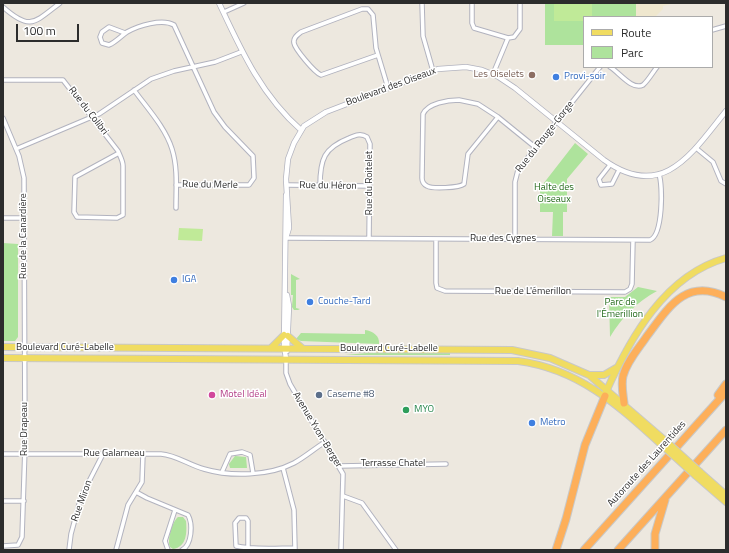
<!DOCTYPE html>
<meta charset="utf-8">
<style>
body{margin:0}
#map{position:relative;width:729px;height:553px;overflow:hidden;background:#ede8df;font-family:"Titillium Web",sans-serif}
canvas{display:block}
.frame{position:absolute;inset:0;border:4px solid #2c2c2c;pointer-events:none}
.legend{position:absolute;left:583px;top:16px;width:130px;height:52px;box-sizing:border-box;background:#fff;border:1px solid #ababab;margin:0;padding:5px 7px;list-style:none;font-size:12px;color:#2c2c2c}
.legend li{display:flex;align-items:center;gap:8px;height:20px}
.legend b{width:20px;border:1px solid #ababab}
.scale{position:absolute;left:16px;top:24px;width:63px;height:18px;box-sizing:border-box;border:2px solid #2c2c2c;border-top:0;padding-left:5px;font-size:12px;line-height:14px;white-space:nowrap;color:#2c2c2c;-webkit-text-stroke:3px #fff;paint-order:stroke}
</style>
<div id="map">
<canvas width="729" height="553"></canvas>
<div class="frame"></div>
<ul class="legend">
<li><b style="height:5px;background:#f0dc61"></b>Route</li>
<li><b style="height:11px;background:#aee39c"></b>Parc</li>
</ul>
<div class="scale">100 m</div>
</div>
<script>
const context = document.querySelector('canvas').getContext('2d');
context.lineJoin = 'round';
function fill(path, color) { context.fillStyle = color; context.fill(path, 'evenodd'); }
function trace(path, color, width, dash) { context.strokeStyle = color; context.lineWidth = width; context.lineCap = dash ? 'butt' : 'round'; context.setLineDash(dash || []); context.stroke(path); }
function drawText(font, color, halo, rows, align = 'center') {
  context.font = font + ' "Titillium Web",sans-serif'; context.lineWidth = 3; context.setLineDash([]); context.textBaseline = 'middle'; context.strokeStyle = halo; context.fillStyle = color; for (const [text, x, y, turn = 0] of rows) {
    context.save(); context.translate(x, y); context.rotate((+turn || 0) * Math.PI / 180); context.textAlign = isNaN(turn) ? turn : align; if (halo) context.strokeText(text, 0, 0); context.fillText(text, 0, 0); context.restore();
  }
}
fill(new Path2D(`
 M636,3H675L663,6V9L655,17H625L636,16Z`), '#efe7ce');
fill(new Path2D(`
 M545,3H636V16L584,17V45H545Z
 M575,143L588,154L567,179V212H563V236H552L553,212H540V188Z
 M3,243L18,244V337L15,341H3Z
 M291,274L300,279L296,280V308L300,309L298,310H294L292,307L293,295H291Z
 M638,287L657,291C637,302 622,317 610,337L609,297H625Z
 M365,330C373,331 380,336 379,344L301,341L296,339L301,333L365,334Z
 M378,352H450V355H345Z
 M235,456L246,457L247,468H230L229,464Z
 M178,517H183L186,521C187,532 187,547 173,549L170,547C167,540 172,522 178,517Z`), '#aee39c');
fill(new Path2D(`
 M554,3H592V17H584V21H554Z
 M179,228L203,229L202,241L178,240Z`), '#c0ea98');
const minor = new Path2D(`
 M422,3L423,36L433,71
 M472,3V23L474,28L508,38L514,37L520,29V3
 M3,7C30,31 34,23 60,3
 M224,12L244,3
 M712,30L726,26
 M125,33L109,27L102,32L100,37L102,43L109,45C116,42 121,36 127,32C138,26 162,18 174,25L214,112L225,127L253,156L254,178L249,185H176
 M378,55L321,75C314,72 295,49 294,43C293,38 297,35 301,32L362,9H368L373,15L376,48L388,88
 M610,67C618,71 632,91 643,85C648,81 653,72 657,67
 M493,74L508,38
 M3,80H63L118,151C120,156 123,161 123,166V215L117,218L77,217L74,212L75,177L119,153
 M134,90C147,108 165,127 172,149C178,168 176,189 176,208
 M459,100L478,104L498,117L468,154L464,184C459,188 432,189 427,186C423,184 422,181 422,178L423,114C428,103 448,100 459,100Z
 M498,117L535,147
 M3,118L19,156L24,178L25,447L22,537L18,545L3,546
 M696,148L713,162L721,181L726,184
 M16,149L99,114L151,79L174,71L215,62L241,52
 M610,165L599,179L601,185L612,184L619,170
 M287,185L370,186
 M320,186C320,159 324,148 349,138C356,135 361,133 367,137L370,144L369,238
 M3,218H24
 M286,238L650,240C663,235 663,186 659,174
 M436,239V283L437,288L445,291L625,292L630,289L632,284L633,240
 M515,239V182L518,170L600,67
 M286,360V373L290,384L343,474L341,550
 M3,454H161C176,455 189,465 204,469C231,477 269,476 294,463C305,457 314,449 325,442
 M339,466L446,464
 M283,468L294,510L295,549
 M222,472L230,454L242,452L250,455L253,473
 M136,492L147,498L188,515C193,524 192,545 182,550
 M343,496L362,503L396,550
 M3,501H24
 M248,547V521L246,518H239L235,523L236,546C252,550 279,548 295,548
 M69,550L71,534L81,497L103,454
 M116,550L128,505L142,482L143,454
 M168,550L165,541L175,510`);
const tertiary = new Path2D(`
 M219,3C241,50 261,95 301,130
 M286,195L284,344L286,359
 M286,238L289,228L286,179L288,159L294,143L304,126L326,112L438,69L466,67L482,70L497,76L515,88L604,160C663,202 692,153 726,111
 M287,295L289,306L287,351`);
const primary = new Path2D(`
 M288,336L302,348
 M3,347L512,350L550,358L589,375L668,443
 M271,348L284,335
 M3,358L518,361C580,369 620,407 664,447
 M589,375H604L616,368
 M606,392C630,338 665,275 726,258
 M700,472L726,495
 M696,476L726,502`);
const motorway = new Path2D(`
 M718,395L726,384
 M624,403C623,394 621,385 623,376C627,361 639,348 647,336C668,308 686,277 726,297
 M556,550L566,519L585,445L605,396
 M584,550L726,392
 M618,550L726,430
 M655,550V534L665,500`);
trace(minor, '#b2b3bf', 5.5);
trace(tertiary, '#b2b3bf', 6);
trace(primary, '#c8c8c8', 8);
trace(motorway, '#c8c8c8', 9);
trace(minor, '#fff', 3.5);
trace(tertiary, '#fff', 4.5);
trace(primary, '#f0dc61', 6);
trace(motorway, '#fdaf5a', 7);
const primaryBridge = new Path2D(`
 M668,443L700,472
 M664,447L696,476`);
trace(primaryBridge, '#c8c8c8', 8, []);
trace(primaryBridge, '#f0dc61', 6);
for (const [x, y, r, color] of [
 [532,75,4,"#8d6e63"],
 [556,77,4,"#3f7fe0"],
 [174,280,4,"#3f7fe0"],
 [310,302,4,"#3f7fe0"],
 [212,395,4,"#d1479c"],
 [319,395,4,"#5c6f8a"],
 [406,410,4,"#2e9e5b"],
 [532,423,4,"#3f7fe0"]
]) { const dot = new Path2D(); dot.arc(x, y, r, 0, 2 * Math.PI); context.fillStyle = color; context.fill(dot); trace(dot, '#fff', 1.5); }
drawText('10px', '#785e54', '#fff', [
 ["Les Oiselets",524,75]
], 'right');
drawText('10px', '#366cbe', '#fff', [
 ["Provi-soir",564,77],
 ["IGA",182,280],
 ["Couche-Tard",318,302],
 ["Metro",540,423]
], 'left');
drawText('10px', '#2c2c2c', '#fff', [
 ["Boulevard des Oiseaux",391,87,-20],
 ["Rue du Colibri",88,111,52],
 ["Rue du Rouge-Gorge",545,137,-52],
 ["Rue du Roitelet",370,183,-90],
 ["Rue du Merle",210,185,1],
 ["Rue du Héron",328,186,1],
 ["Rue de la Canardière",24,236,-90],
 ["Rue des Cygnes",503,239],
 ["Rue de L'émerillon",533,292],
 ["Boulevard Curé-Labelle",65,348],
 ["Boulevard Curé-Labelle",389,349],
 ["Rue Drapeau",25,429,-90],
 ["Avenue Yvon-Berger",317,430,59],
 ["Rue Galarneau",114,454],
 ["Terrasse Chatel",393,464],
 ["Autoroute des Laurentides",647,464,-48],
 ["Rue Miron",82,501,-70]
]);
drawText('10px', '#246a1b', '#fff', [
 ["Halte des",554,188],
 ["Oiseaux",554,200],
 ["Parc de",620,303],
 ["l'Émerillion",620,315]
]);
drawText('10px', '#b23c85', '#fff', [
 ["Motel Idéal",220,395]
], 'left');
drawText('10px', '#4e5e75', '#fff', [
 ["Caserne #8",327,395]
], 'left');
drawText('10px', '#27864d', '#fff', [
 ["MYO",414,410]
], 'left');
</script>
